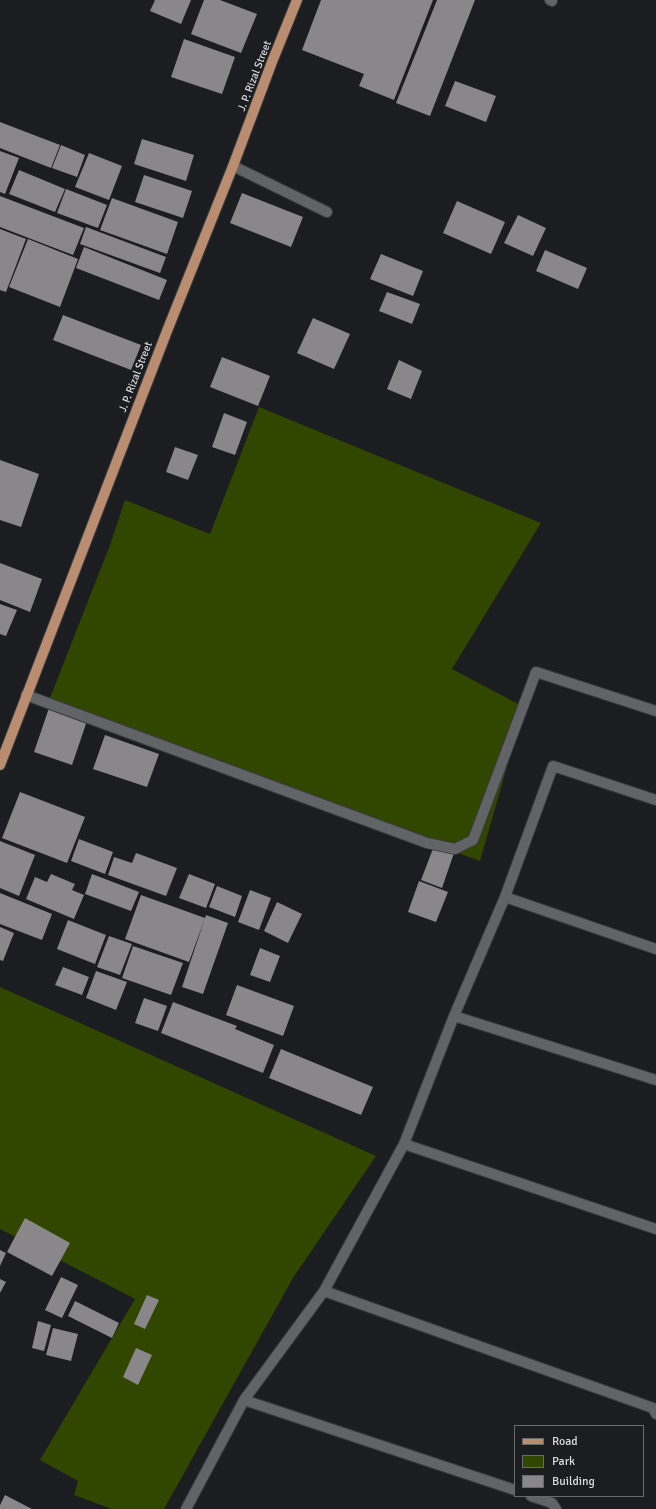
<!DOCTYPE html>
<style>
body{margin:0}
#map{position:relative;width:656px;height:1509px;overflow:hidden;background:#1b1d20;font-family:Signika,sans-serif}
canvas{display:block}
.legend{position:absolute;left:514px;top:1425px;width:130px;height:72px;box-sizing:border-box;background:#1b1d20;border:1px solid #686a6c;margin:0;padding:5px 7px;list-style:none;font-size:12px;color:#dcdddf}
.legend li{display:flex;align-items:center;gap:8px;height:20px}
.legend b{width:20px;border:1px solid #686a6c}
</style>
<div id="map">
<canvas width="656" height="1509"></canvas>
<ul class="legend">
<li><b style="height:5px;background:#ba8d71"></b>Road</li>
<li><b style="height:11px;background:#314700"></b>Park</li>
<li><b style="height:11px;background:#8a878a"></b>Building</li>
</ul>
</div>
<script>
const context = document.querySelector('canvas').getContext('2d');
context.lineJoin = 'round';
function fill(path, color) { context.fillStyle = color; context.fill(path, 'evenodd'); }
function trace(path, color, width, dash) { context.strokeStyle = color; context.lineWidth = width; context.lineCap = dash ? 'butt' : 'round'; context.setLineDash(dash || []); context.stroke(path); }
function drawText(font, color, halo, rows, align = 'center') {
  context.font = font + ' Signika,sans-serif'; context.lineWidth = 4; context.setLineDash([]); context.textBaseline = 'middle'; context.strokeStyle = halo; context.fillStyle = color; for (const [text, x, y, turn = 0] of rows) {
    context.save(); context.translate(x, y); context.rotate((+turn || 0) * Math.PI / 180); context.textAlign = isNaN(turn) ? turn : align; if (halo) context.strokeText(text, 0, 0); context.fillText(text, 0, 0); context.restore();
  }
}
fill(new Path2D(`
 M259,407L541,523L452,669L524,707L480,861L48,703L110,545L125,500L210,534Z
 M0,987L376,1156L293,1278L164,1509H112L74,1495L78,1481L40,1460L135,1299L0,1229Z`), '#314700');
fill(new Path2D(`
 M155,0H191L181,24L150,11Z
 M204,0H220L257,14L241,53L191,34Z
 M321,0H433L394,100L359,86L364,74L302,50Z
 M437,0H475L430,116L396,103Z
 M184,39L235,57L222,94L171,77Z
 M455,81L496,96L486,122L445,106Z
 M0,122L60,145L51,168L0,148Z
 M142,139L194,155L186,181L134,164Z
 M61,145L85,155L77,177L52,168Z
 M0,151L19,158L5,194L0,192Z
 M89,153L122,166L109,200L75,187Z
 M19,170L65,189L55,212L9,194Z
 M144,175L192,191L183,218L135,202Z
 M66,189L107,205L98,228L57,213Z
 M242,193L303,217L291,247L230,223Z
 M0,196L84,228L73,255L0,227Z
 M112,198L178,222L167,254L100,230Z
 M457,201L505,222L491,254L443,233Z
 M518,215L546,228L533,256L504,243Z
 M86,227L166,257L160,273L80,244Z
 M0,229L26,239L6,292L0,290Z
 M28,239L78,259L60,307L9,287Z
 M84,247L167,280L159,300L76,268Z
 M545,250L587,268L578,289L536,271Z
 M381,254L423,271L413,296L370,279Z
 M387,292L420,304L412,324L379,311Z
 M63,315L141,345L131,370L53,340Z
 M313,318L350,334L334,369L297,353Z
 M222,357L270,376L258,406L210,387Z
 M399,360L422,371L411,399L387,389Z
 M224,413L247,422L235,455L212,447Z
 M175,447L198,455L188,480L166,472Z
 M0,460L39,474L21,527L0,520Z
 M0,563L42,579L30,612L0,600Z
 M0,604L17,610L6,636L0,634Z
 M50,705L88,718L72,765L34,752Z
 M105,735L159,754L147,787L93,769Z
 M20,792L85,817L67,863L2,838Z
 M79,839L113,852L105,874L71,861Z
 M0,841L35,855L19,896L0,888Z
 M434,846L454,853L442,888L421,880Z
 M136,853L177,868L166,896L108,875L114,857L132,863Z
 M51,874L75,884L72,890L84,895L74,919L26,899L35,877L47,882Z
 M92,874L139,892L131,911L85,894Z
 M189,874L215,884L206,908L179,898Z
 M419,881L448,892L436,922L408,912Z
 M217,886L242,896L235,917L209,907Z
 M250,890L271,898L259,930L238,922Z
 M0,893L52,914L42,940L0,924Z
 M141,895L205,918L189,962L125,939Z
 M277,902L302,914L288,943L264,931Z
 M206,915L228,923L203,994L182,987Z
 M68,920L106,935L95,964L57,949Z
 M0,927L14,933L3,961L0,960Z
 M109,936L132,944L120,975L97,967Z
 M133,946L183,963L171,995L122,978Z
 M260,948L280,956L270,982L250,975Z
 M63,967L89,977L82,995L55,985Z
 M96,971L127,982L116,1010L86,998Z
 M237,985L294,1006L283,1036L226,1015Z
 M144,998L167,1006L158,1031L135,1023Z
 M173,1002L237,1026L235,1029L274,1045L263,1073L161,1033Z
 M281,1049L373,1087L361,1115L269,1078Z
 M25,1218L70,1243L52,1276L7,1252Z
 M0,1250L6,1253L0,1266Z
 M61,1277L78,1285L62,1318L45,1310Z
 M0,1279L6,1282L0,1293Z
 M147,1295L159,1300L145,1329L134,1324Z
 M75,1301L119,1323L112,1338L68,1316Z
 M38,1321L51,1325L44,1351L32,1348Z
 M53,1328L78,1334L71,1361L46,1355Z
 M136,1348L152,1355L138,1385L123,1377Z
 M5,1495L32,1509H0V1505Z`), '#8a878a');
const lane = new Path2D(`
 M550,0L552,1
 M233,166L327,212`);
const street = new Path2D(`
 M26,695L427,843L455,849L473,840L536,672L656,711
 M505,897L656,949
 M454,1016L656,1080
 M404,1144L656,1229
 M324,1291L653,1408L656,1414
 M244,1400L515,1490
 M531,1496L552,1503L556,1509
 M186,1509L244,1400L324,1291L404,1144L454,1016L505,897L553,766L656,800`);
const primary = new Path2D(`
 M0,765L167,331L233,166L272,62L297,0`);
trace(lane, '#393a3d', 12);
trace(street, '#393a3d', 12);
trace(primary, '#393a3d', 12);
trace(lane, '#616367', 10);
trace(street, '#616367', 10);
trace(primary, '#ba8d71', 10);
drawText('11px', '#dcdddf', '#1b1d20', [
 ["J. P. Rizal Street",255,76,-69],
 ["J. P. Rizal Street",136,377,-69]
]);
</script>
